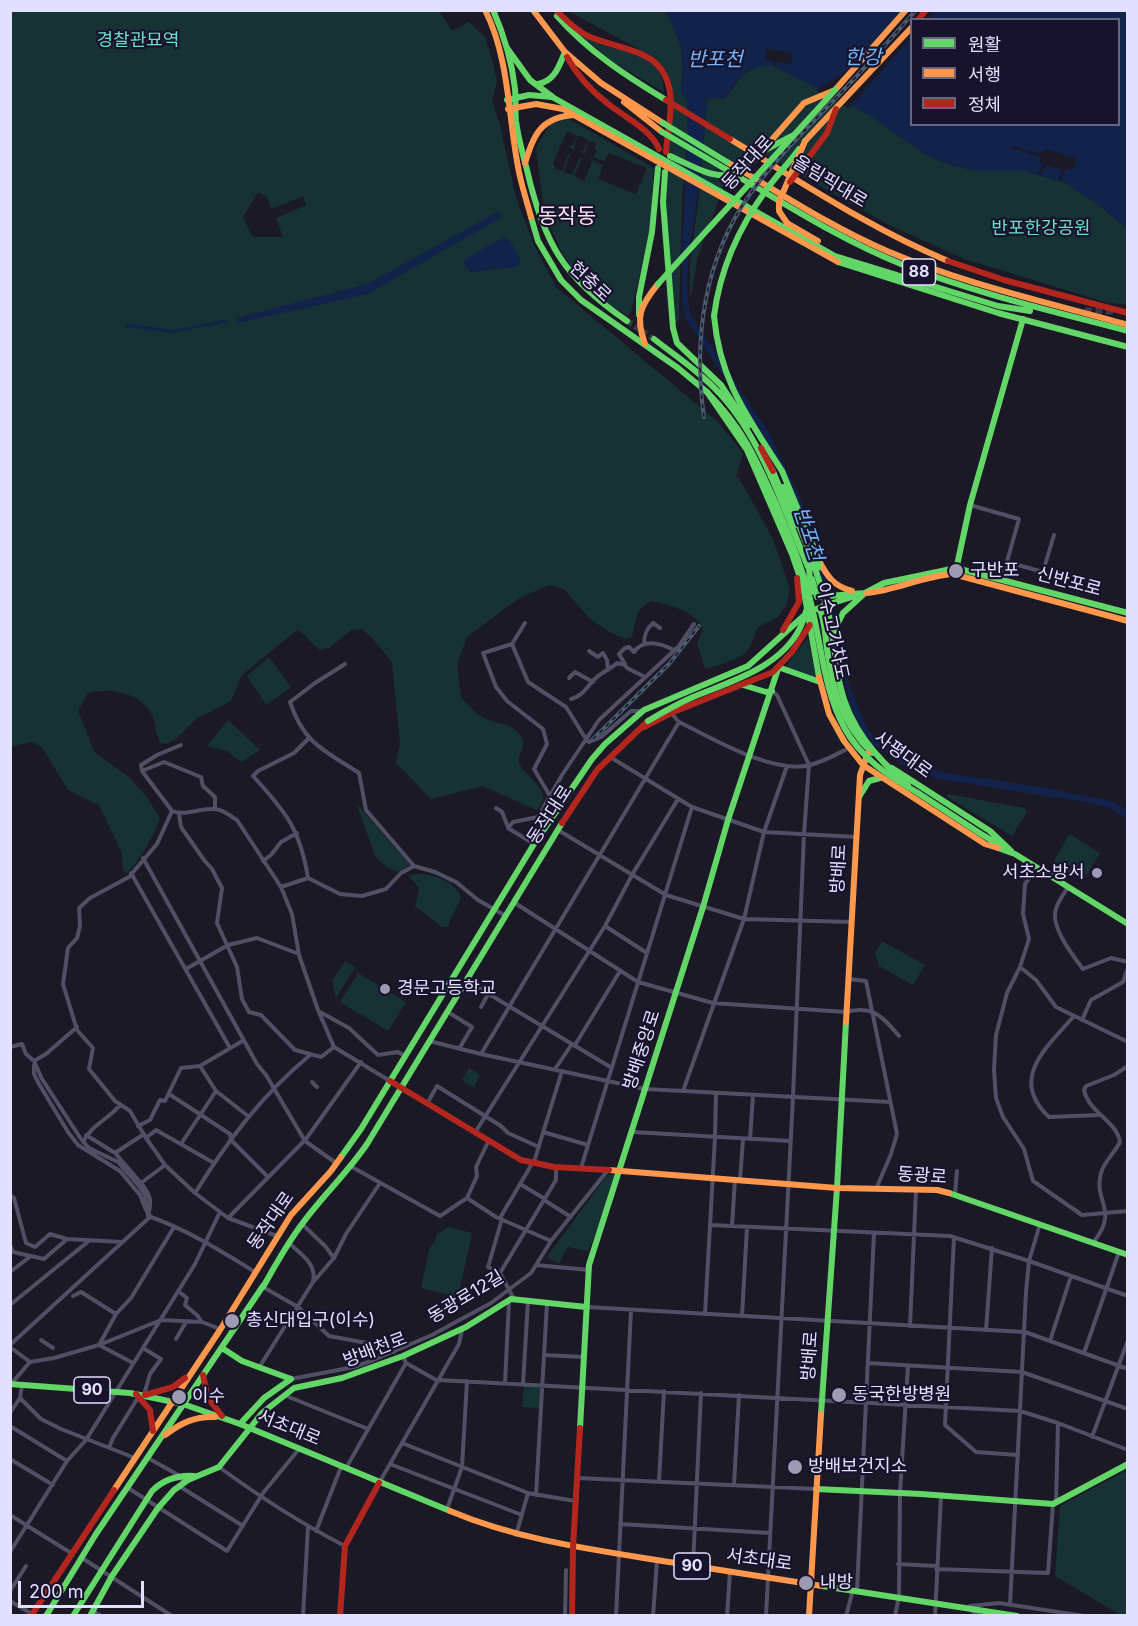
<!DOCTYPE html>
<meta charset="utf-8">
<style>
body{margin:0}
#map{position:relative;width:1138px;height:1626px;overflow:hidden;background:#1c1926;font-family:Inter,"Noto Sans KR",sans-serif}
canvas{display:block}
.frame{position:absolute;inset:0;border:12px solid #e3dffe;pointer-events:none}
.legend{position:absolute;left:910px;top:18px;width:210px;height:108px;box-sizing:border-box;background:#18132c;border:2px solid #696580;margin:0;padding:8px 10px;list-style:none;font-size:18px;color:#e3dffe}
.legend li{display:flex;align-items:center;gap:12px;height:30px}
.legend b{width:30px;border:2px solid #696580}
.scale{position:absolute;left:18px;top:1581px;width:126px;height:27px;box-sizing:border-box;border:3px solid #e3dffe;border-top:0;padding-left:8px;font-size:18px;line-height:21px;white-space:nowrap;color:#e3dffe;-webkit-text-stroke:4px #18132c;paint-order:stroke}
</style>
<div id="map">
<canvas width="1138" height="1626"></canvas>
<div class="frame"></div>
<ul class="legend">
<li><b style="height:8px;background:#63d668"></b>원활</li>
<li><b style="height:8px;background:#ff974d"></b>서행</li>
<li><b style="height:8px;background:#b3261e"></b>정체</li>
</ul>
<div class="scale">200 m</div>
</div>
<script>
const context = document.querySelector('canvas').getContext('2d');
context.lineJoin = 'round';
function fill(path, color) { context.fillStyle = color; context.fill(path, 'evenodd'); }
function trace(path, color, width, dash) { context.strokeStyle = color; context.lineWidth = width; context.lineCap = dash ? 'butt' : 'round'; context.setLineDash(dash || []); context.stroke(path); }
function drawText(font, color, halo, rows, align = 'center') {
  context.font = font + ' Inter,"Noto Sans KR",sans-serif'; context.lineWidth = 4.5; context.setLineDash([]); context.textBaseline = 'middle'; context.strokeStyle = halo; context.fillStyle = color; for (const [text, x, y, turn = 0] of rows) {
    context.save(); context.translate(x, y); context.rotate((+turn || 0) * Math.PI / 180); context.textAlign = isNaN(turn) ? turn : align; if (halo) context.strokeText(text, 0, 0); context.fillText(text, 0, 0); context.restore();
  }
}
fill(new Path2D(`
 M439,10L452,31L469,22L485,37L491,56L497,81L492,101L500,125L516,198L535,247L556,287L718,422L743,453L736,477L739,478L773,539L790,589L787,604L778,617L757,628C754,637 750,649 743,655C736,659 712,669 705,668L697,643L703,630C697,611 669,605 651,601C633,612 637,618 632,637L626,639L611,633L590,619L564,589L549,585L542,588L518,599L467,637L457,664L461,698C468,704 477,715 486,719C499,725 507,721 519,734C530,746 515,754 520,765C525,776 558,795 536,810L483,786L431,799L396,763L400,743L392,662L372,638L362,629L351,630L329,648L320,650C311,644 307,635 297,630L242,675L231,701L196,719L178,737L167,744L160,743C155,734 157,724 152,715C141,692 109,687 88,693L78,711L95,753L129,777L145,795L160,818C156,831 137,867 126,873L123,870L122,853L99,805L68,790L42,747L31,742L11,747V11ZM258,192L266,196L272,209L303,196L306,205L276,218L283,237H253L243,217Z
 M568,11H666C683,46 685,53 681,92L687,101L688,133L682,200L679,320L674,324L666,204L671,83L666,70L654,57Z
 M575,30C597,39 643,50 657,69C661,76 664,85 664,92L613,62Z
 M762,66H774L798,77L871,116L926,155L948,164L975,171H1024L1066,183L1099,205L1127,229V305L1105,302L964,259L887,224L765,155L740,165L723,188L698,256L690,300V262L699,197L707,101L710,98L725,99C738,83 739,72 762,66Z
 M564,119L571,120L654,168L649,234L631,312L628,316L599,299L580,282L561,251L544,213L536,148L551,123ZM567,131L577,136L572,146L569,145V147L576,150L574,147L578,136L583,137L588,141L583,151L580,150V152L587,154L585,152L589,141L594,142L596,144L594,148L597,150L594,156H591L604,161L609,153L647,168L636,194L598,179L603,165L590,159L592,162L584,181L574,176L582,158L580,157L572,175L563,172L571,153H569L562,171L556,169L553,163Z
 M808,638L817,679L785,667Z
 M269,657L291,687L266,705L247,676Z
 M228,720L260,750L241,762L227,751L207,746Z
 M948,794L1024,808L1027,812L1012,836L947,797Z
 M356,803L410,865L399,872L390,869L376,858Z
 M1069,834L1100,853L1083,881L1053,863Z
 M416,874C434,874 451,880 461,896C458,909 451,915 448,927H442L418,908H415L419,888L409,876Z
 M882,941L925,965L913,985L879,966L875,954Z
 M345,961L355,967L336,998L332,981Z
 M358,973L406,1002L388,1031L340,1002Z
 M469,1068L480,1075L474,1087L462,1080Z
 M608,1174L618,1176L607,1207L588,1251L568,1247L559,1264L547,1257Z
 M449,1227L472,1233L458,1297L421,1288L430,1246L434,1243L437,1234Z
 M524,1385L542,1386L540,1408L522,1407Z
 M1127,1470L1128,1615L1122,1616L1055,1576L1060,1506Z`), '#173234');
fill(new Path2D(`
 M666,11H1127V229L1099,205L1066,183L1024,171H975L948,164L926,155L871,116L774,66H762L747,71L734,84L726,98H710L707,100C705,139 700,177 695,215C690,248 683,283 691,316L769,433L800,497L823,565L840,637L849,685L868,730L880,742L899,754L940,772L1035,786L1112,801L1127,810V819L1110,808L1091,803L939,779L910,770L872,743L862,731L851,708L826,605L778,461L764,437L685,318C680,297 684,274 682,252L688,133L687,101L681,92C685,53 683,46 666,11ZM912,20H1118V124H912Z
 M499,211L502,217L368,294L238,323L236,318L367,284Z
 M504,238L509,239L520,258L519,265L513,268L492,269L471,273L464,264L465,260L489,245Z
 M228,319V322L172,333L125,327L126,323L173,330Z`), '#11234a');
fill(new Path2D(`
 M904,11H936L928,19L912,20L911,38L849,108L816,90L842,74L882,36Z
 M767,48L793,54L791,64L777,62L776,67L774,66L775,62L765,59Z
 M1013,146L1041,154L1044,149L1077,158L1073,170L1066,169L1060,182L1058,181L1062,170L1046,165L1041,175H1038L1043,164L1039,161L1041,157L1012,148Z`), '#1c1926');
trace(new Path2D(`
 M627,321L654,339`), '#3a3746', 6, [6, 3]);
trace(new Path2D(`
 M1085,311H1116`), '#3a3746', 7, [7, 3.5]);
trace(new Path2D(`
 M970,505L1019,519L1002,579
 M1007,562L1043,572L1054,535
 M525,623L512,644L528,682L566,707L586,739
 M512,644L483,653L496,687L507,701L543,729L547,744L534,769L550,796
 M644,644C644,635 646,629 653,623L660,628
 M589,651L598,657L603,653L607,660L608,670
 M345,664L315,683L290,702C304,744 324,750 359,773L366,810L414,866
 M625,664L619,654L625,648L629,647L634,652C643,639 660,643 674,650
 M569,678L575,672L593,682
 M571,699C585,696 589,681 601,674C606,670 612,668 617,663L625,665L627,668L645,677
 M671,713L679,722C712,738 773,775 810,765C823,762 837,754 849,748
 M586,739L589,742L601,737L631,711H641
 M181,745L157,755L141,765L142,771L172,811L157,844L129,877L90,898L79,908L80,926L77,938L68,948L63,984L77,1030L93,1048L89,1069L115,1101L130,1111L146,1138L165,1165L195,1193L228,1218L277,1236
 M610,757L692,807L764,832L856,837
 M142,771L164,762L201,777L203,786L215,797V809
 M496,808L502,812L508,827
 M172,811C185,816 197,809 211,809C221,808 229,815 237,820L281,887L292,914L299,955L318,1010L334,1047L390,1081
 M179,814L181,827L204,860L212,869L222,888L217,923L237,967L242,999L249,1012L261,1015L295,1050L321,1057L334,1047
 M545,829L538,817L562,775L599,720L679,646L694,624
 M558,830L666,895L744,919L851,922
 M534,844L508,828L513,822L538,817
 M143,858L257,1064L266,1075L305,1141L336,1163
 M263,861L271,855L281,842L297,833
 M414,866L435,872L456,882L478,900L506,916
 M1036,868L1025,884L1023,914L1029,939L1020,967L1007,993L996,1035L994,1070L996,1098L1003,1117L1024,1149L1033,1181L1082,1215L1128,1211
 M131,873L230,1048
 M308,878C300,829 286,812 253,776L258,771L294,753L308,739
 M308,878L340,894L362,896L386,889L401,873L414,866
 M281,887L308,878
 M1068,887C1064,894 1058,901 1056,909C1050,927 1073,956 1083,969L1111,958L1128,962
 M515,903L638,982L713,1003L846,1012C873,1005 882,1016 899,1036
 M605,926L647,953
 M1020,967L1036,980L1056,1007L1128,1042
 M186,969L228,945L257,938L299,954
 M848,979L866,981L897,1134L891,1154L876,1189
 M467,981L612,1068
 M481,1007L488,994
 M320,1012L349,1028L378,1055L398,1052L405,1056
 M448,1012L472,1027L459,1049
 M1074,1016C1047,1047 1008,1079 1049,1117L1099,1115
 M1082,1020L1091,1000L1123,982L1128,968
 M429,1041L481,1054L645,1089L890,1102
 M575,1045L620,971
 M10,1047L22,1044L26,1054L34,1061L42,1079L81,1139L89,1148L118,1162L139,1186L145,1195L148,1216
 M481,1054L679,722
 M34,1061L46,1054L77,1027
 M34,1065V1074L39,1084L68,1132L78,1145L120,1171L140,1195L146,1210
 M200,1066L216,1091L248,1116
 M555,1069L572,1044
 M312,1082L317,1087
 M683,1091L744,919L764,832L787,766
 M169,1094L230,1134L231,1140L268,1177
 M428,1102L437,1086L501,1126L508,1133L539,1147
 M138,1126L150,1120L160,1100L165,1101L181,1068L200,1066L244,1040
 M476,1131L605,926L632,875L678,799
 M543,1132L588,1145
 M632,1132L791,1141
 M86,1135L115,1153L144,1134
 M146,1138L156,1130L214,1163
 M750,1139L753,1095
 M83,1142C91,1125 109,1119 120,1105
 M181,1144L216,1091
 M115,1153L141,1183
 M534,1162L562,1071
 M165,1165L141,1183C151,1195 152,1201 148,1216C186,1229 221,1251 255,1272
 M352,1167L440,1216L467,1198L477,1176L476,1167L489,1140
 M581,1168L692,807
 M740,1180L743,1139
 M520,1184L545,1199
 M195,1193C228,1140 262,1095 310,1055
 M955,1194L957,1171
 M10,1195L14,1198L26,1243L35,1247L50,1234L67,1239L122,1242
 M467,1198L496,1217L551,1241
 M544,1200L571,1217
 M228,1218L306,1139L361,1062
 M500,1218L533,1162
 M502,1219L488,1267L500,1273L514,1299
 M302,1224L325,1246L334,1258
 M710,1225L950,1236L1029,1261L1128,1296
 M732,1226L735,1179
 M954,1237L945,1425L976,1452L1018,1455
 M1093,1243C1121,1208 1091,1202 1102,1170C1106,1160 1115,1152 1120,1142C1116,1120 1089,1113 1084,1090L1086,1086L1114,1075L1128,1066
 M10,1245L13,1252L44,1259L66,1240
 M536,1265L589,1270
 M10,1272L31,1256
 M500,1273L556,1180V1167
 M314,1281L334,1258L346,1234L380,1183
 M263,1287L298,1307L329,1336L383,1346L392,1349L394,1352
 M178,1291L187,1298L185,1305L198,1316L201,1321
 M73,1296L81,1292L116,1314
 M10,1305L90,1240
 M587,1307L1025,1332L1128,1369
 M705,1314L715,1137L716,1093
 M742,1316L747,1227
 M910,1326L916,1190
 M10,1330V1338
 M986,1330L992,1248
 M176,1339L186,1322
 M41,1340L53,1348
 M1050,1341L1071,1276
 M10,1345L151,1216
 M10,1347L30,1362L54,1358L99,1345L161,1320L202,1322L220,1329
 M143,1348L161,1359L150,1374L144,1395
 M1084,1353L1119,1252
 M544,1355L583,1357
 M133,1363L99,1345L116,1314L131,1298L174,1227
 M406,1363L438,1381
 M868,1363L1022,1372L1128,1409
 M260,1366L313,1282C317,1264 302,1255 290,1244
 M291,1379L354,1367L371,1361L432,1335L491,1303L531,1273L551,1241L608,1170
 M438,1380L1020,1411L1058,1423L1128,1450
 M505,1383L509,1301
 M11,1384L30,1362
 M523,1384L528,1301
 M284,1395L368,1429
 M20,1398L41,1419L61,1429L135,1458
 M10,1413L20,1398L22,1385
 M10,1426L67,1461
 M1092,1437L1128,1340
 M402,1443L528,1493L575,1501
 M109,1448L113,1438L139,1396
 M148,1458L180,1476L184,1483
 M10,1459L53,1485
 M390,1464L522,1515
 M219,1467C260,1497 300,1523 345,1546
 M346,1468L406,1363L403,1356
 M577,1478L816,1489
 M659,1481L664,1391
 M379,1483L459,1344L462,1330
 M734,1485L739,1395
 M179,1486L243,1526
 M128,1488L227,1551L263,1493L299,1449
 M536,1495L547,1303
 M1056,1503L1058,1423
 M447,1509L462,1467L467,1381
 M10,1515L71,1553
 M620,1524L770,1533
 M316,1531L341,1467
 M516,1535L528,1493
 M10,1552L67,1461L86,1440L195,1264L220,1212
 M82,1558L172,1616
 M898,1564L937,1566
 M693,1566L701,1393
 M936,1569L1048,1573L1053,1504
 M857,1590L874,1233
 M10,1591L26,1566
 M10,1601L32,1614
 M1010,1605L1026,1292L1029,1261L1040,1224
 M970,1606L999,1603L1084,1616
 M93,1611L101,1616
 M972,1611L981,1616
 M303,1616L308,1527
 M565,1616L566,1570
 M616,1616L631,1310
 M653,1616L657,1561
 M727,1616L730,1571
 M766,1616L793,1097L804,834L809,765L777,695L772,691
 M846,1616L853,1590
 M895,1616L899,1596L900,1493L908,1366
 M935,1616L941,1496`), '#504f66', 4);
trace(new Path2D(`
 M493,10C504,35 512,62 515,89C516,100 515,110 516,121C518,138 523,154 527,170C544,244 564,278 627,321
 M557,16C588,51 626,76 666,100
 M507,48L530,80L554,98L835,256L998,306L1030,311
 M538,84C555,81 559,66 565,52
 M507,100L529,95L552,97
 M761,152L792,136
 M665,172L663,202L673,328L677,343L721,385L748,426
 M732,173C787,205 841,240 901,264C974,293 1052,311 1128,331
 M531,217L538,241L561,280L581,300L678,368L707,392L747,450L792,554L803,586L819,677
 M838,262L998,313L1128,347
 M639,315V297L652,232L658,168
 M714,316C720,382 748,417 782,471
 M654,339C677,357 701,373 721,395C763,441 784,510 808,567
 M772,469L795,525
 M956,570L970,505L1023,319
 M812,579L817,597L865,593
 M823,606L865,593L884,583L956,568L1128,613
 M819,608C825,619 825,636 827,649C833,691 841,722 872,753
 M832,635L843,613L865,593
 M778,667L820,682
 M743,685L766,692L772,691
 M892,768L990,831L1011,851
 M918,793L981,834
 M859,797L869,781L880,778
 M981,834L1006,849
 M998,848L1015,854L1128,924
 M341,1157L361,1129L534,844L592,759L605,744L644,710L748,666L808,612L819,608
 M949,1193L1128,1255
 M263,1287C274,1268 284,1249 297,1231C318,1200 346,1175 367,1144L562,823
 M222,1348L242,1361L291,1379
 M10,1384L130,1393L183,1404L240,1424L450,1511
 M821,1414L837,1188L846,1022
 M240,1424L264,1398L291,1379
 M580,1428L589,1265L703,907L728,820L778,669
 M816,1489L921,1494L1053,1504L1128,1464
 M822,1586L1017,1616
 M46,1616L96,1534L263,1286
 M73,1616L152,1491C164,1479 177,1475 194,1476
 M90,1616L112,1576L158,1508L174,1490L188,1480L219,1467L262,1413L294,1388L342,1378L403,1356L466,1327L511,1299L586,1307`), '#63d668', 6);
trace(new Path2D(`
 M485,10C510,59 508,119 519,172C522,187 527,202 531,217
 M533,10L565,52L601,83L663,123
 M624,102L662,132
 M508,109L536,104L563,109L838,262
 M730,139C801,182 871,229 948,261
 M805,141L912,27
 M762,151L804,103L835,90L906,10
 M727,162C780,193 831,227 887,251C964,284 1047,302 1128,325
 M525,163C534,135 540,118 573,115
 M787,223L818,241
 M645,344C635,317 640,306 658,284
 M818,559C827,576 833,586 852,591
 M867,593C897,590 923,576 953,574L1128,621
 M819,677L829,714L844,741L863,765L985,844L998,848
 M846,1022L860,775L868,753
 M609,1170L837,1188L937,1190L949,1193
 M165,1435C181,1423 195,1416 215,1417
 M114,1490L220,1330L291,1215L331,1171L341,1157
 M450,1511C514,1538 581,1548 650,1559C707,1568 764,1577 822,1586
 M809,1616L821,1414`), '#ff974d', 6);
trace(new Path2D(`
 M556,10C566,20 576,30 588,36C621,51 663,47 670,92C673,112 667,133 666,152
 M918,20L926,10
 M567,57C577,75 590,90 607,103C624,117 651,129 659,149
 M948,261L1004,280L1128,313
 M761,448L773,471
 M783,630L799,602L797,578
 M644,727L671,713L773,672L792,652L810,625
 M562,823L597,770L648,721
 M390,1081L521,1160L554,1167L609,1170
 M203,1375L208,1398L222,1416
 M136,1394L150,1410L153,1431
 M145,1395L173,1387L185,1378
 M31,1616L114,1490
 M340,1616L345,1546L379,1483
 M572,1616L573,1547L580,1428`), '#b3261e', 6);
const rail = new Path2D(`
 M704,417C693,339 704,259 750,194C775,159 806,129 836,98C863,70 890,40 916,10
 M593,739L669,664L699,626`);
trace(rail, '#4a5c6e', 4);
trace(rail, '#18132c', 1.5, [4.5]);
trace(new Path2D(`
 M663,123L727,162
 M662,132L727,170
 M670,156C710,174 728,190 761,152
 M658,284L835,90
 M714,316C720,269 739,227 767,189C777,175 789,163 799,149
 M707,392C743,428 756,459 776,504C791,540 805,574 813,612C822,651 825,692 844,727C860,758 889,776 918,793
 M782,471L818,558V568
 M783,487C800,526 816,566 827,608C834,633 834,659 840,685C849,727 876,758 908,785
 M808,556L811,592
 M648,721C663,712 677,704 693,697C731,681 780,668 800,628C804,620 806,611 809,602`), '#63d668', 6);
trace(new Path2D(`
 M787,223L779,211V202L805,141`), '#ff974d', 6);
trace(new Path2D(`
 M666,100L730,139
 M790,182L827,133L836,109`), '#b3261e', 6);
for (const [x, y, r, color] of [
 [956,571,8,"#9d9ab2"],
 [1097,873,6,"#9d9ab2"],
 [385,989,6,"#9d9ab2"],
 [232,1321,8,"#9d9ab2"],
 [839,1395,8,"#9d9ab2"],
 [179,1397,8,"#9d9ab2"],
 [795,1467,8,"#9d9ab2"],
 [806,1583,8,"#9d9ab2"]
]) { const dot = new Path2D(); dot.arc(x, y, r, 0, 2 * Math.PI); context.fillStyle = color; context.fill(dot); trace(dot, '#18132c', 2); }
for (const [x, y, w] of [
 [919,272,33],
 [92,1390,36],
 [692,1566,36]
]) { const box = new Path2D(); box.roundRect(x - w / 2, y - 13, w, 26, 4.5); context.fillStyle = '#18132c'; context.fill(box); trace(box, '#e3dffe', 1.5); }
drawText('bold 16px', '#e3dffe', null, [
 ["88",919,272],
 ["90",92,1390],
 ["90",692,1566]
]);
drawText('18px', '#6bddc5', '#18132c', [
 ["경찰관묘역",138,41],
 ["반포한강공원",1041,229]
]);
drawText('18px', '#e3dffe', '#18132c', [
 ["동작대로",748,163,-48],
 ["올림픽대로",830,182,31],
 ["현충로",590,282,43],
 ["신반포로",1069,582,15],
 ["이수고가차도",832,631,78],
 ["사평대로",903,755,36],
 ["동작대로",550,815,-57],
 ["방배로",839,869,-87],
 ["방배중앙로",642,1050,-72],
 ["동광로",922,1176,4],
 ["동작대로",271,1221,-55],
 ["동광로12길",466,1297,-31],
 ["방배천로",375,1350,-21],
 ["방배로",810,1356,-86],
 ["서초대로",289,1428,22],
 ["서초대로",759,1560,8]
]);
drawText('18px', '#e3dffe', '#18132c', [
 ["구반포",970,571],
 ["서초소방서",1085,873,"right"],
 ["경문고등학교",397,989],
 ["총신대입구(이수)",246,1321],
 ["동국한방병원",852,1395],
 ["이수",192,1397],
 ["방배보건지소",808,1467],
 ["내방",820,1583]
], 'left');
drawText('italic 20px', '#71b5fa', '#18132c', [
 ["한강",863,58],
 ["반포천",715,60],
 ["반포천",808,534,72]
]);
drawText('21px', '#fee1f2', '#18132c', [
 ["동작동",567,217]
]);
</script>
